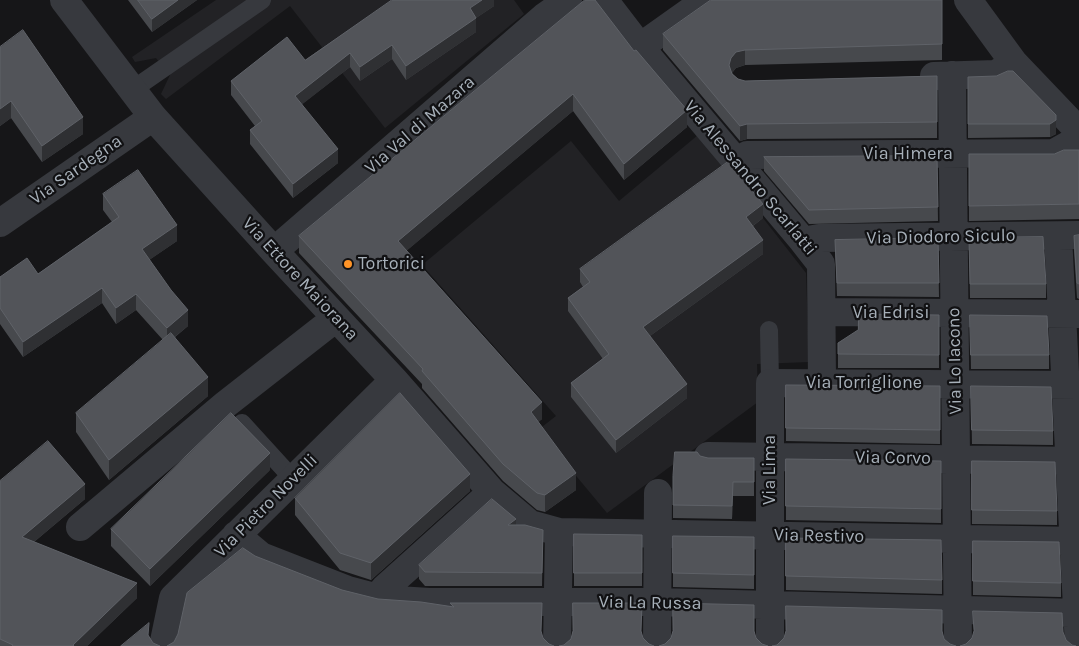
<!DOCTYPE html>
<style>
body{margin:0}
canvas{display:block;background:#161618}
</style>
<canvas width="1079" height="646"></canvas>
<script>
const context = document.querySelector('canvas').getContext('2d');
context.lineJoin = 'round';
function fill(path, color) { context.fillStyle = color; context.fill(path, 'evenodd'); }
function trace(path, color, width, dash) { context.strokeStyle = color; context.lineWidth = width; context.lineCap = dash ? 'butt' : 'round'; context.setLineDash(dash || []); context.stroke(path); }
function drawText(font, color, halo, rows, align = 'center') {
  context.font = font + ' Karla,sans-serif'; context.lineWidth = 4.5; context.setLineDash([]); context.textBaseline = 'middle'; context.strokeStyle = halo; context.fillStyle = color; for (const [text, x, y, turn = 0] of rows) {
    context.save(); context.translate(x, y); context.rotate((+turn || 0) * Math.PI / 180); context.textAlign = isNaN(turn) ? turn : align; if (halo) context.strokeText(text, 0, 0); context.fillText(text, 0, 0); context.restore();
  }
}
fill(new Path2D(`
 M216,0H514L524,14L385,128L290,6L166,99L161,94L170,75L156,58L135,62L132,57Z
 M698,135L806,273L809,362L757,364L758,402L607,513L538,430L556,416L422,265L571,141L619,201Z`), '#222225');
trace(new Path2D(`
 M132,90L262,0
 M769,330L770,383
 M242,423L293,479`), '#37393e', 18);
trace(new Path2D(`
 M64,0L153,117L274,251L394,380L492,492L530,524L559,532L1079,541
 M604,0L640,47L803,241L821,264L822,382
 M968,0L1014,63L1079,131
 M640,47L706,0
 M952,75L958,646
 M934,76L996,74L1014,63
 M736,162L747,155L1054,153L1079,139
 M0,223L153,117
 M1058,236L1079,646
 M803,241L819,238L1079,235
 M274,251L544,17L568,0
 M822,312L1079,314
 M708,456L1079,461
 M80,527L226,404L336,318
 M236,535L261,556L348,590L382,599L429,602H657L1079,613
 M382,599L384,589L492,492
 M163,646L173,598L394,380
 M557,646L559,532
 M657,646L658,493
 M770,646V383L1079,385`), '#37393e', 28);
fill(new Path2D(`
 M128,0H197L152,32Z
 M494,0V6L476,18V32L406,80L392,59L360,81L350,67L302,104L338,163L293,198L250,144V130L255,126L231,95V81L305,60Z
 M585,0L687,127L624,180L573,111L406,251L542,419L538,422L576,490L545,512L537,510L503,481L422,388V384L299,253V236Z
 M942,0V60L745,65L736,68L732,73L738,79L745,81L937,76V138L747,139L740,141L663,50V34Z
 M0,47L83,134L42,162L11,118L0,126Z
 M968,77L1056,115V134L1050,137L968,138Z
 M1079,150V219L969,221V154H1054Z
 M937,156L938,221L809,224L764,171V157Z
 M103,194L177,241L149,260L188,326L175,337L208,396L109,480L76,432V413L163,340L136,310L116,324L102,303L23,357L0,324V277L38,274L112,222L103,210Z
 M763,218L753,226L763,254L650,336L687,398L616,453L571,397V383L603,359L568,311V298L583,287L580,282V269Z
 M1079,235V299L1077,298L1074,251V236Z
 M938,238L939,297L837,296L835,240Z
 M969,238L1046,284V298H970Z
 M939,315V368H838V343Z
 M970,315L1049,355V369H971Z
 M786,385L940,386V444L786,441Z
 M971,386L1053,431V445L972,444Z
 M700,456L708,458H754V496H733L732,519L673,518V476Z
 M786,459L941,461V523L786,520Z
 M972,461L1057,511V525L972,524Z
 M270,470L150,586L111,546V529Z
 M0,481L85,499L34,542L137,598L87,646H0Z
 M470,491L371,580L340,570L295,515V498Z
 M543,530L542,586H425L419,579V565Z
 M574,534L642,535V586H574Z
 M673,536L754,537V589L673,587Z
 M786,538L942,580V594L786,590Z
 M973,541L1061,583V597L973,595Z`), '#47494d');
fill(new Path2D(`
 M178,0H197L152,32V19Z
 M482,0H494V6L476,18V32L406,80V66L470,8Z
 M392,45V59L360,81V67Z
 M745,50V65L736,68L731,74L729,65L731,58L736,52Z
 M350,53V67L295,110V96Z
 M573,94V111L398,258V241Z
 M11,101V118L0,126V109Z
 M687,110V127L624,180V164Z
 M83,117V134L42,162V146Z
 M1056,120V134L1050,137V124Z
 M747,124V139L740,141V126Z
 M338,149V163L293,198V184Z
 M763,204V218L746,231V217Z
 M177,225V241L142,265V249Z
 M763,240V254L643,341V327Z
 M102,288V303L23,357V342Z
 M136,294V310L116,324V308Z
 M188,310V326L167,343V328Z
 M208,377V396L109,480V460Z
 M687,384V398L616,453V440Z
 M542,402V419L531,429V412Z
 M270,453V470L150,586V569Z
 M576,473V490L545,512V495Z
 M470,474V491L371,580V563Z
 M733,482V496L732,519V506Z
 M85,484V499L22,552V537Z
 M516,519V533L508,525Z
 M137,583V598L87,646H73V645Z`), '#2f3033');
const building = new Path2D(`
 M138,0H178L152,19Z
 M392,0H482L470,8L476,18L406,66L392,45L360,67L350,53L295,96L338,149L293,184L250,130L262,121L231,81L287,37L305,60Z
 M585,0H595L634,51L636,50L687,110L624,164L573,94L398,241L542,402L531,412L576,473L545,495L537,493L503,464L422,371L423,369L299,236Z
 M711,0H942V44L745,50L736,52L731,58L729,65L732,74L738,79L745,81L937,76V122L747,124L740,126L663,34Z
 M23,30L83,117L42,146L11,101L0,109V47Z
 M1008,71H1013L1056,115V120L1050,124H968V77L996,76Z
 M1064,150H1079V204L969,206V154H1054Z
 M937,156L938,207L809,210L764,157Z
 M728,162L763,204L746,217L763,240L643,327L687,384L616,440L571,383L609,354L568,298L590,282L580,269Z
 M138,170L177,225L142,249L171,290L188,310L167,328L136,294L116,308L102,288L23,342L0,308V277L27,258L38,274L119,217L103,194Z
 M1079,235V284L1077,283L1074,236Z
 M1043,237L1046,284H970L969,238Z
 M938,238L939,283H837L835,240Z
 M859,314L939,315V355L838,354V343L858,330Z
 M970,315L1047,316L1049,355H971Z
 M171,333L208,377L109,460L76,413Z
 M786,385L940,386V430L786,428Z
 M971,386L1051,387L1053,431L972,430Z
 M400,393L470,474L371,563L340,553L295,498Z
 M231,413L270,453L150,569L111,529Z
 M48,441L85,484L22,537L137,583L73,645L74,646H12L13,645L0,639V481Z
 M675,452H697L700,456L708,458H754V482H733L732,506L673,505V476Z
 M786,459L941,461V509L786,506Z
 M972,461L1055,462L1057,511L972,510Z
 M492,499L516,519L508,525H525L543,530L542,573L425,572L419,565Z
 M574,534L642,535V573H574Z
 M673,536L754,537V575L673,573Z
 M786,538L941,540L942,580L786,576Z
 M973,541L1059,542L1061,583L973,581Z
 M243,548L255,556L342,590L378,599L421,602L454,607L450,603H542L541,631L543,638L549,644L554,646H167L174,642L178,634L187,593Z
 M573,603H642L641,631L643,638L649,644L654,646H559L564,645L571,639L573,631Z
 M673,603L754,605V631L756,638L762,644L768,646H659L665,644L671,638L673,631Z
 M786,606L942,610V631L944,639L950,644L956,646H772L777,645L784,638L786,631Z
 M973,611L1062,613L1063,632L1066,640L1072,645L1076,646H960L966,644L972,638L974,631Z
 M149,623L148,635L153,643L160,646H121Z`);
fill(building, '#525459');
trace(building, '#5f6268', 1);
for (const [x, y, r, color] of [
 [348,264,5,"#ff9427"]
]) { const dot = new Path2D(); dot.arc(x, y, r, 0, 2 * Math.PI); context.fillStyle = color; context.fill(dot); trace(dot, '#111113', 2); }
drawText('18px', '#a7b0b9', '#111113', [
 ["Via Val di Mazara",420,125,-41],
 ["Via Himera",908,154],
 ["Via Sardegna",76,170,-35],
 ["Via Alessandro Scarlatti",750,178,50],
 ["Via Diodoro Siculo",941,237,-1],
 ["Via Ettore Maiorana",300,279,47],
 ["Via Edrisi",891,313],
 ["Via Lo Iacono",955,361,-91],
 ["Via Torriglione",864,383],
 ["Via Corvo",893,458,1],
 ["Via Lima",770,470,-90],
 ["Via Pietro Novelli",266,506,-45],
 ["Via Restivo",819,536,1],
 ["Via La Russa",650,603,1]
]);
drawText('18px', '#a7b0b9', '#111113', [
 ["Tortorici",358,264]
], 'left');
</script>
